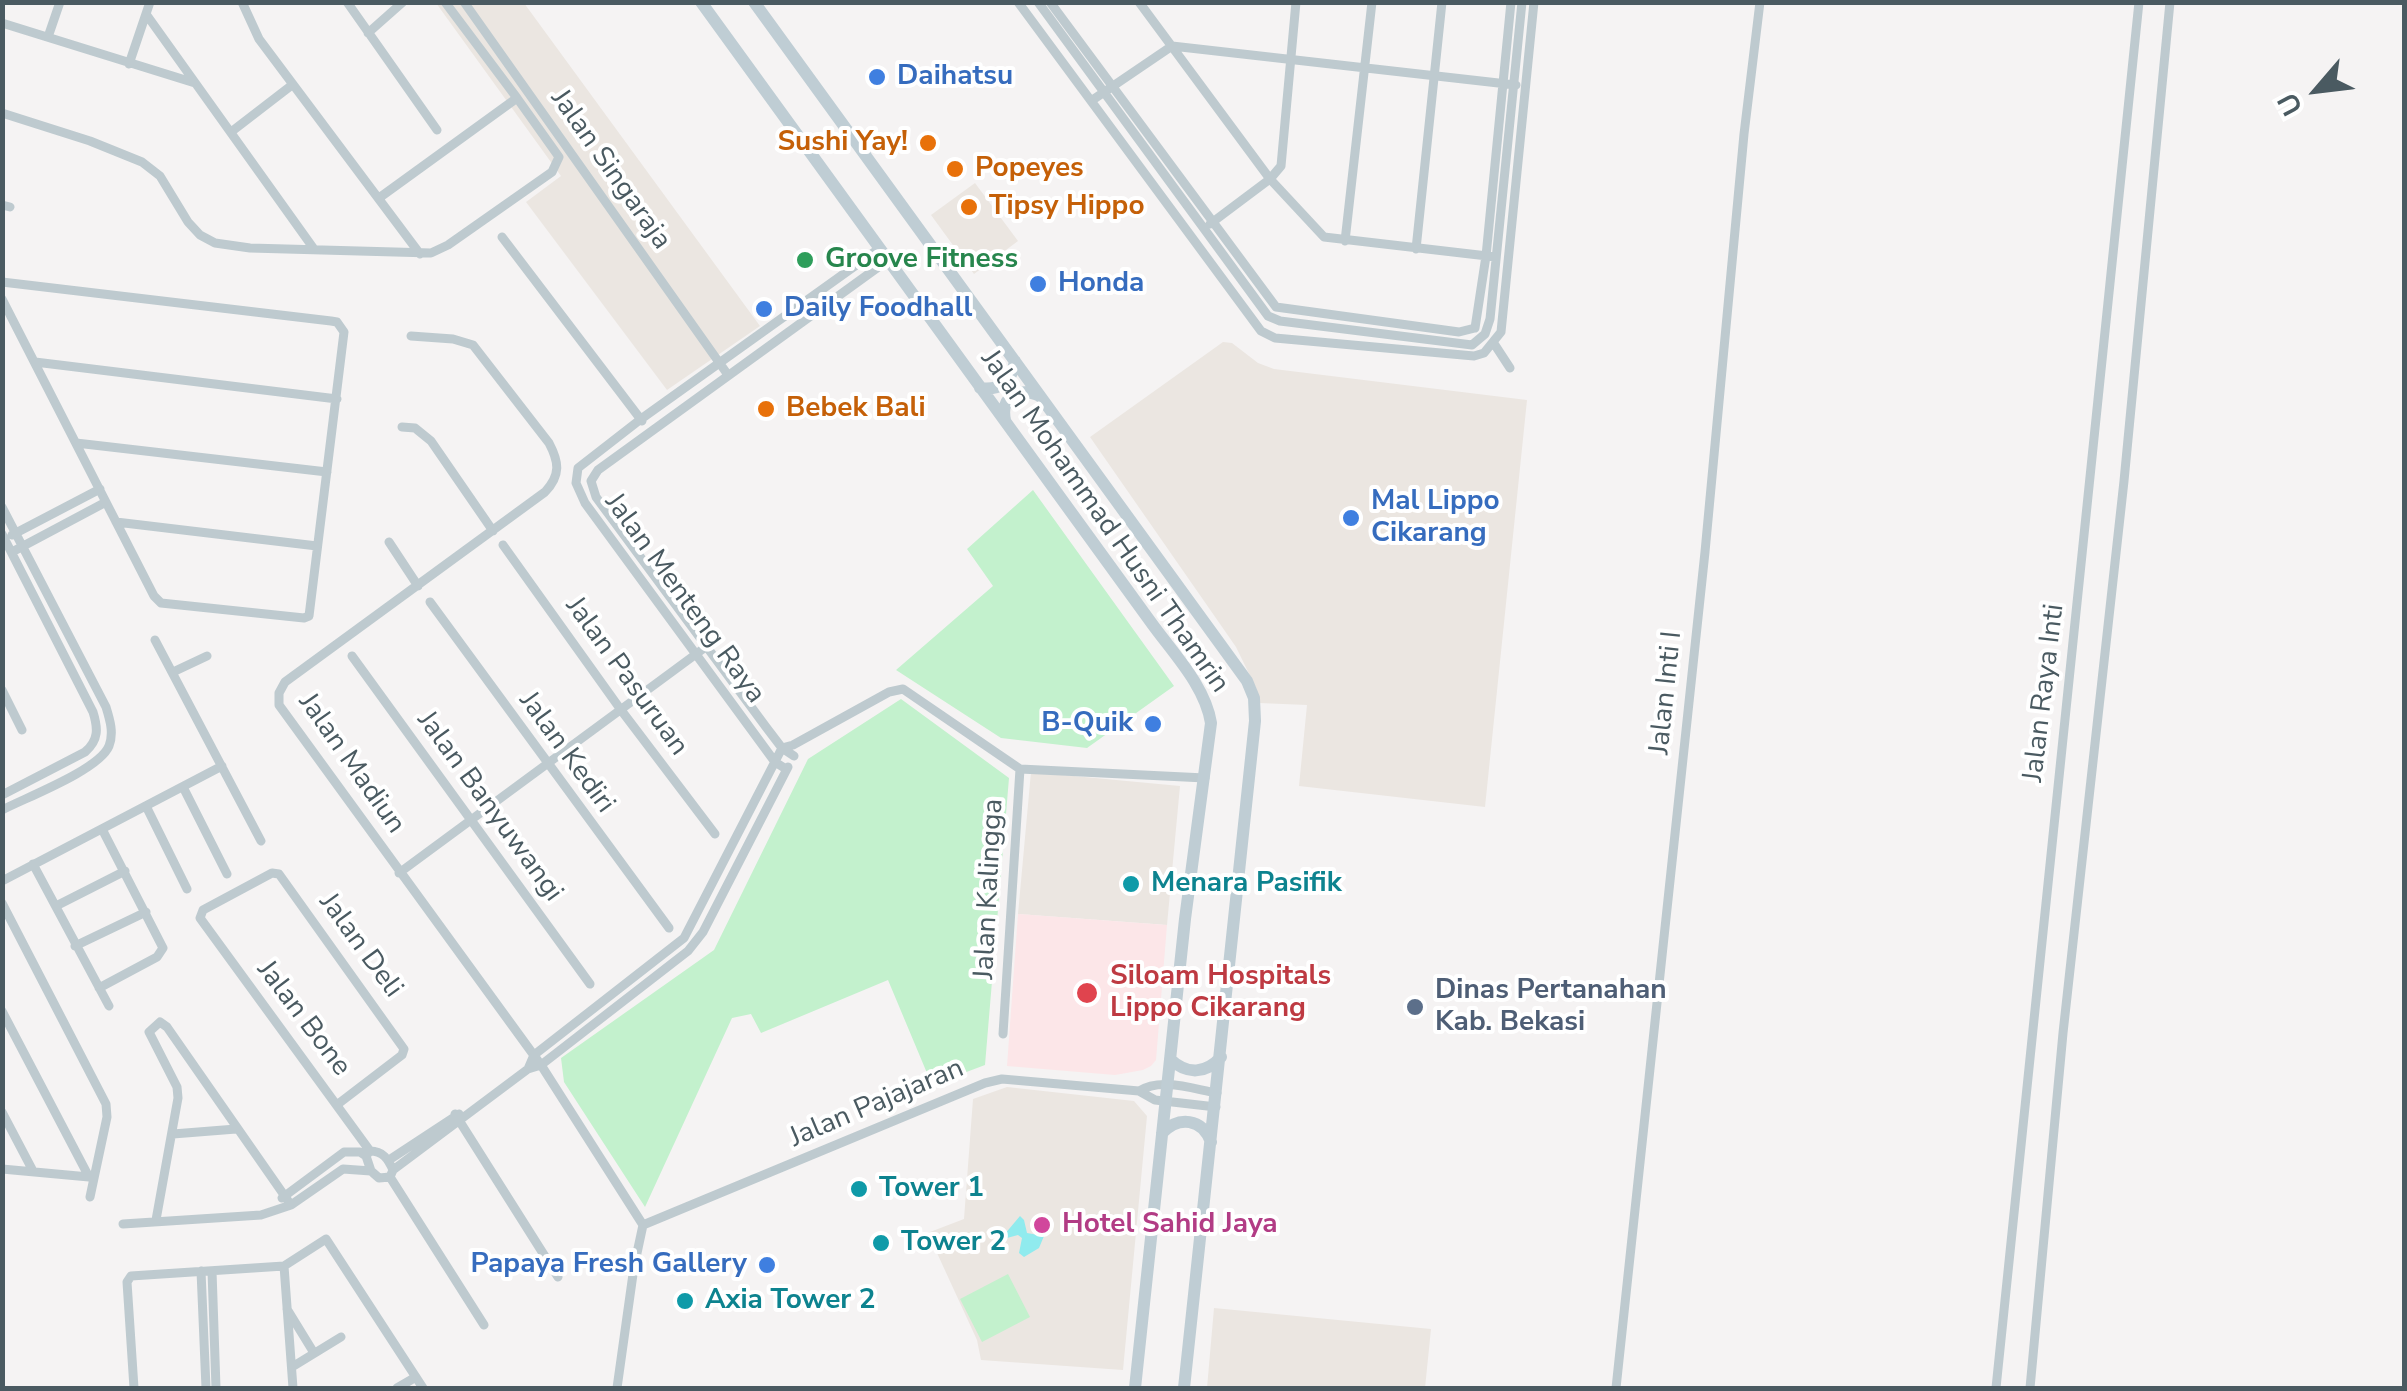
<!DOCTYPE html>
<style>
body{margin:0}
#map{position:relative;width:2407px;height:1391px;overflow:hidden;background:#f5f3f3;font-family:"Nunito Sans",sans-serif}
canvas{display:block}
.frame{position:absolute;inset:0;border:5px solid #4a5a61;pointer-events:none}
.north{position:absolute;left:2267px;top:40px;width:100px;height:100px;-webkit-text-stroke:8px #fff;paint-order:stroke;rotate:242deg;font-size:28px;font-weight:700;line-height:40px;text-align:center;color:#4a5a61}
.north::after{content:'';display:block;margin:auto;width:35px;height:45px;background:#4a5a61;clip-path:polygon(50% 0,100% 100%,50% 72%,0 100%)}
</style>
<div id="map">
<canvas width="2407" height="1391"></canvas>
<div class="frame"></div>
<div class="north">U</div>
</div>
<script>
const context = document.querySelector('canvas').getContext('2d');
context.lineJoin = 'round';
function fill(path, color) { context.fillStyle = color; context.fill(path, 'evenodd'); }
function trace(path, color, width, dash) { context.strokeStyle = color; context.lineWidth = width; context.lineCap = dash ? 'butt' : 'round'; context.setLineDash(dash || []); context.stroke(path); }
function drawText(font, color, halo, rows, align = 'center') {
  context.font = font + ' "Nunito Sans",sans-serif'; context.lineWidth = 8; context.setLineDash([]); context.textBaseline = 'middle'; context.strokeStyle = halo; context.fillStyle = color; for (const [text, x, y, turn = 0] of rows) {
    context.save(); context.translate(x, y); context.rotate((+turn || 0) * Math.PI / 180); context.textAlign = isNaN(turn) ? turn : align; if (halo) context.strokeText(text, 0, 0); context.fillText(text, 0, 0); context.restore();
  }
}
fill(new Path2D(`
 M436,3H524L760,326L667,390L526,202L561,176Z
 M975,183L1018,241L974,274L931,215Z
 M1223,342L1232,343L1258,363L1274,369L1527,400L1485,807L1299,786L1307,705L1259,703L1256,688L1236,647L1090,437Z
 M1031,772L1180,786L1167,925L1018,914Z
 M1007,1087L1134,1101L1147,1116L1123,1370L981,1360L977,1340L937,1253L930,1232L964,1219L973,1099Z
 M1214,1308L1431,1329L1425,1388H1207Z`), '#ebe6e1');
fill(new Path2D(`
 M1018,914L1167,925L1156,1060L1151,1066L1143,1070L1115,1075L1007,1066Z`), '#fce6e8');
fill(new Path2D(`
 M1033,490L1174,686L1087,748L1001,738L896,670L993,586L967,549Z
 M901,699L1009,778L985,1065L932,1085L888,980L761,1033L751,1014L732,1018L645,1207L564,1082L561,1058L714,950L808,759Z
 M1008,1274L1030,1317L982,1342L960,1299Z`), '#c3f1cd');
fill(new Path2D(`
 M1020,1216L1024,1220L1027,1233L1044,1236L1039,1248L1024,1257L1019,1253L1022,1238L1018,1235L1007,1238L1004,1235Z`), '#90ebee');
trace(new Path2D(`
 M242,2L259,39L420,254
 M347,2L437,130
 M445,2L517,98
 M464,2L728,375
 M1018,2L1261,331L1275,338L1474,356L1484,353L1501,332L1534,2
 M1038,2L1268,316L1280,321L1472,345L1485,334L1490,319L1522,2
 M1050,2L1276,307L1459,332L1475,328
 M1139,2L1270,179L1324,237L1496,257
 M146,14L314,249
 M2,23L195,83
 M368,33L403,2
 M48,37L60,2
 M129,64L150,2
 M1091,101L1172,46L1516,85
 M2,113L90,141L142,162L160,176L188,222L200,235L215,243L250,248L431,253L448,245L552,172L559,157L517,98L379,198
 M231,132L292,85
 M2,205L10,207
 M1210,224L1270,179L1281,166L1296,2
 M502,237L642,421
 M1345,241L1372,2
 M1416,249L1442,2
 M2,282L331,321L337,322L344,332L309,616L304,618L161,603L154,596L2,299
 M1475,328L1486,256L1511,2
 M411,336L453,339L473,345L549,443C559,462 561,475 545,492L285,682L279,693V705L541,1065L643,1225L634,1267L617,1388
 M1493,342L1510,368
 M35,362L337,399
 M402,427L415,428L431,441L493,531
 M76,443L327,472
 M2,507L106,707C110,720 114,733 109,746C99,770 27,797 2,810
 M116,522L317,546
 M2,534L93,712C98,728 99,740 85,752L2,795
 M12,535L100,489
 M389,542L418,586
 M503,545L621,710L715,834
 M12,552L106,502
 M430,602L669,928
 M155,640L261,841
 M352,656L590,984
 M173,672L207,656
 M2,690L22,730
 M794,756L782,748L766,727L596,497L591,481L598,470L888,260
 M786,769L775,762L585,503L576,483L578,468L641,419L880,248
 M1020,769L1205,778
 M183,787L227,874
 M146,806L187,889
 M33,864L109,1006
 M399,873L707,646
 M2,881L222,766
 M2,903L106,1104L107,1117L90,1197
 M56,906L125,871
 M75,946L146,912
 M99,988L157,957L163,948L102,829
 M2,1011L89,1177
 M1003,1034L1020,769
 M528,1069L534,1055L684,938L782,748L793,745L889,692L903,689L1020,769
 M1139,1091C1161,1077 1193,1089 1217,1093
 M338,1104L402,1055L404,1049L279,874L272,873L203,910L200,918L370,1151
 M2,1112L33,1171
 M455,1114L558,1277
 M173,1134L236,1129
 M389,1160L459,1114
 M2,1169L89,1177
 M393,1170L528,1069L541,1065L688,951L703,932L788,767
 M390,1177L379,1178L371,1171L366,1156L370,1151C383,1151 388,1159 393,1170L390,1177L484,1325
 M282,1198L344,1152H360L366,1156
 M156,1220L178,1098L177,1087L149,1032L160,1022L167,1027L291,1205
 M123,1224L261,1215L291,1205L343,1169L371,1171
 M643,1225L985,1083L1002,1079L1139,1091L1155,1100L1216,1107
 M284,1266L293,1388
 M201,1271L206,1388
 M212,1271L216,1388
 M287,1309L314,1353
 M292,1367L341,1337
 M134,1388L127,1282L131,1276L284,1266L326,1239L423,1388
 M397,1388L416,1377
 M1616,1388L1705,552L1744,134L1760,2
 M1996,1388L2139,2
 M2030,1388L2063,1033L2124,481L2170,2`), '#becacf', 9);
trace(new Path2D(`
 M701,2L1150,621C1172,652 1205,685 1211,723L1185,919L1135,1388
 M754,2L1247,681L1254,698L1255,721C1230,944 1208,1166 1184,1388
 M980,388C1001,391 1012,381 1015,361
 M1005,420C1000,395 1020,387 1040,396
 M1170,1059C1187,1075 1206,1074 1221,1057
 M1162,1133C1179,1116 1202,1118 1211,1142`), '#bfcdd4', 12);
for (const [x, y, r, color] of [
 [877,77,10,"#3f7fe0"],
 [928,143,10,"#e8710a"],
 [955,169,10,"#e8710a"],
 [969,207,10,"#e8710a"],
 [805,260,10,"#2e9e5b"],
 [1038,284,10,"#3f7fe0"],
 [764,309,10,"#3f7fe0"],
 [766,409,10,"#e8710a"],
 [1351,518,10,"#3f7fe0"],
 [1153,724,10,"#3f7fe0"],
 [1131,884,10,"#0f9aa8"],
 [1087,993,12,"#e0444e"],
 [1415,1007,10,"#5c6f8a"],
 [859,1189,10,"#0f9aa8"],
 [1042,1225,10,"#d1479c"],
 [881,1243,10,"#0f9aa8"],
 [767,1265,10,"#3f7fe0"],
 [685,1301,10,"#0f9aa8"]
]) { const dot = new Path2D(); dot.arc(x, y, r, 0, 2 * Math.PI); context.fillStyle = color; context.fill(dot); trace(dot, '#fff', 4); }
drawText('bold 28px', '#366cbe', '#fff', [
 ["Daihatsu",897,77],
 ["Honda",1058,284],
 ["Daily Foodhall",784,309],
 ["Mal Lippo",1371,502],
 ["Cikarang",1371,534],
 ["B-Quik",1133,724,"right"],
 ["Papaya Fresh Gallery",747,1265,"right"]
], 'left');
drawText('bold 28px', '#c56008', '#fff', [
 ["Sushi Yay!",908,143,"right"],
 ["Popeyes",975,169],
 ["Tipsy Hippo",989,207],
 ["Bebek Bali",786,409]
], 'left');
drawText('28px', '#4a5a61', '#fff', [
 ["Jalan Singaraja",610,170,55],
 ["Jalan Mohammad Husni Thamrin",1104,522,55],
 ["Jalan Menteng Raya",684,599,54],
 ["Jalan Pasuruan",626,677,54],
 ["Jalan Inti I",1667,693,-84],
 ["Jalan Raya Inti",2045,693,-83],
 ["Jalan Kediri",566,753,54],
 ["Jalan Madiun",351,764,55],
 ["Jalan Banyuwangi",489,807,54],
 ["Jalan Kalingga",990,889,-87],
 ["Jalan Deli",360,946,54],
 ["Jalan Bone",303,1019,53],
 ["Jalan Pajajaran",877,1104,-23]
]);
drawText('bold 28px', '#27864d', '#fff', [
 ["Groove Fitness",825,260]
], 'left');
drawText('bold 28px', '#0d838f', '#fff', [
 ["Menara Pasifik",1151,884],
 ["Tower 1",879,1189],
 ["Tower 2",901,1243],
 ["Axia Tower 2",705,1301]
], 'left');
drawText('bold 28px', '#be3a42', '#fff', [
 ["Siloam Hospitals",1110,977],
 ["Lippo Cikarang",1110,1009]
], 'left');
drawText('bold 28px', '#4e5e75', '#fff', [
 ["Dinas Pertanahan",1435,991],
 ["Kab. Bekasi",1435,1023]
], 'left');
drawText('bold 28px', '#b23c85', '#fff', [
 ["Hotel Sahid Jaya",1062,1225]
], 'left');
</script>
